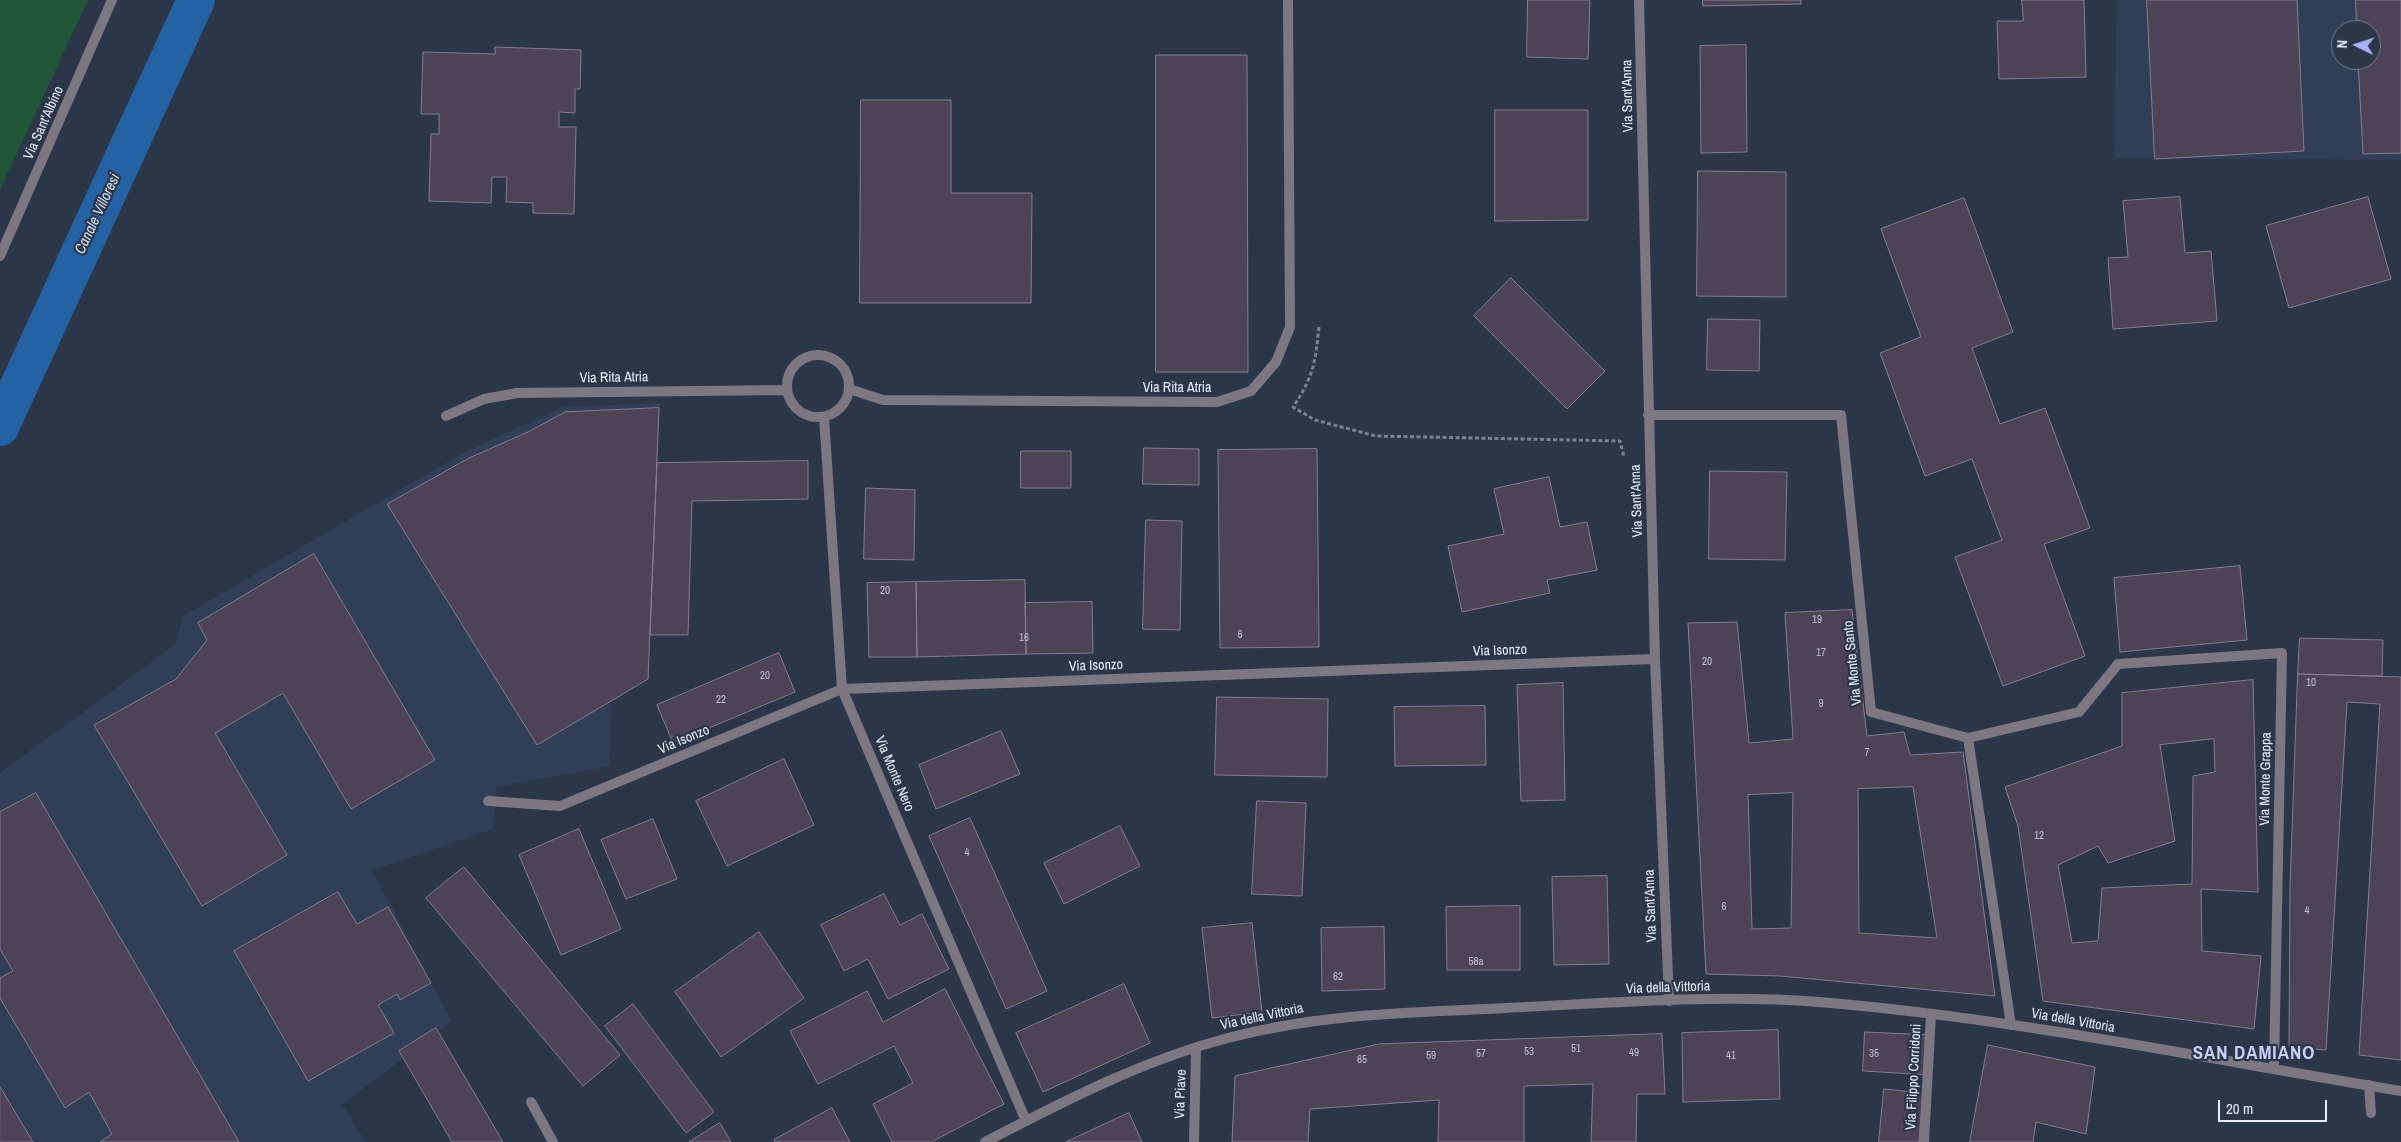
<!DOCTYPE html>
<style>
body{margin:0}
#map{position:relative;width:2401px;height:1142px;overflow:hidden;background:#2b3648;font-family:"Archivo Narrow",sans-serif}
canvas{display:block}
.north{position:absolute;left:2331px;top:20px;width:50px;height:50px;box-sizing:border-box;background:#2b3648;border:1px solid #767f8e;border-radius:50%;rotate:274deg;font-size:14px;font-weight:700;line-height:20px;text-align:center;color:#e6edf8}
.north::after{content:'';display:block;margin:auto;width:18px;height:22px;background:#a7b1fc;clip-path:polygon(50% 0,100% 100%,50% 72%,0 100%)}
.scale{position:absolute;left:2218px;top:1100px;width:109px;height:22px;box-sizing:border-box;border:2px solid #e6edf8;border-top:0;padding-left:6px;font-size:15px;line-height:18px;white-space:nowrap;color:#e6edf8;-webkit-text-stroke:4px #2b3648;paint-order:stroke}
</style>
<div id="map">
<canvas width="2401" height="1142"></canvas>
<div class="north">N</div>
<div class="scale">20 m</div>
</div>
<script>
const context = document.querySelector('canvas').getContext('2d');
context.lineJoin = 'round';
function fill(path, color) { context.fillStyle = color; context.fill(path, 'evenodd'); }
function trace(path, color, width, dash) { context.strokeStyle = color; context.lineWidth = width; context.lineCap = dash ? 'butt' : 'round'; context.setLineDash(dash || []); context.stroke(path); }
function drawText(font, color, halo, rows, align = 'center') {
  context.font = font + ' "Archivo Narrow",sans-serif'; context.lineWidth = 4.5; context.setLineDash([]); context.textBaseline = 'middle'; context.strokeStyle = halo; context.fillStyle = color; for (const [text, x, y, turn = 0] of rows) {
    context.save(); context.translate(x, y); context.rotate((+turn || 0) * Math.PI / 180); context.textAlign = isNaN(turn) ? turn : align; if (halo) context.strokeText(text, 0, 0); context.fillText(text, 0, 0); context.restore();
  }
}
fill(new Path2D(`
 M2117,0H2401V160L2114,158ZM2341,30H2371V60H2341Z
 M660,403L648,679L611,701L610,766L496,787L493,829L372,870L452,1021L342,1105L366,1142H0V773L176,644L183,616L465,452L563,407Z`), '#313f56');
fill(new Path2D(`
 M0,0H88L0,190Z`), '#1f5638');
trace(new Path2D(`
 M0,427L196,0`), '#2562a4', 38);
const building = new Path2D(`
 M1528,0H1590L1588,59L1527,57Z
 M1703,0H1801V4L1703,6Z
 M2022,0H2084L2086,77L1999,79L1997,21H2023Z
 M2147,0H2297L2304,151L2155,159Z
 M2356,0H2401V153L2363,154L2358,60H2371V30H2357Z
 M1746,45L1747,152L1701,153L1700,46Z
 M495,47L581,50L580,89H575V113L559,112V127H576L574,214L533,213V203L506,202L507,177H492L491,203L429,201L431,134H439V114H421L423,52L495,54Z
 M1156,55H1247L1248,372H1156Z
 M861,100H951V193H1032L1031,303H860Z
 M1495,110H1588V220L1495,221Z
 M1698,171L1786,172V297L1697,296Z
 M2180,197L2185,253L2211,251L2217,321L2113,329L2108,258L2128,257L2123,201Z
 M2368,197L2391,279L2289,308L2266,226Z
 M1964,198L2013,332L1972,348L2000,424L2045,408L2090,528L2044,544L2085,656L2003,686L1955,557L2002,540L1972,459L1925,476L1880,353L1921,337L1881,229Z
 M1511,278L1605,371L1567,409L1474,316Z
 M1708,319L1760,320L1759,371L1707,370Z
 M659,408L648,679L537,745L387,504L469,458L528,432L565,412Z
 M1144,448L1199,449V485L1143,484Z
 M1317,449L1319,647L1220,648L1218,450Z
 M1021,451H1071V488H1021Z
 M808,461V499L692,501L688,635H650L657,463Z
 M1710,471L1787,472L1785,560L1709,559Z
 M1549,477L1560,527L1587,522L1597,570L1547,580L1550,593L1462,612L1448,546L1504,534L1494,489Z
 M866,488L915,490L914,560L864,559Z
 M1146,520L1182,521L1180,630L1143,629Z
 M314,554L435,760L351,809L283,693L215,733L287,855L202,906L94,725L176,679L207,640L198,623Z
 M2240,566L2247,640L2120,652L2114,578Z
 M1025,580L1026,654L917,657L916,582Z
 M916,582L917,657H869L867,583Z
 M1092,602L1093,653L1026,654L1025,603Z
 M1852,610L1867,736L1904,732L1910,755L1963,752L1995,996L1780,976L1706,974L1688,623L1737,622L1749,743L1793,739L1785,613ZM1913,787L1937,938L1859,933L1858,789ZM1793,793L1791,928L1752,929L1748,795Z
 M2300,638L2383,640L2382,676L2298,674Z
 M779,653L795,692L673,743L657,705Z
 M2298,674L2401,677V1060L2359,1055L2380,704L2347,702L2326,1050L2289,1047L2290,887Z
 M2253,680L2258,892L2201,889L2202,951L2261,956L2254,1029L2043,1001L2018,826L2005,787L2122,746V693ZM2214,739L2215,772L2193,776L2192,884L2102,888L2098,941L2072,943L2058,865L2098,846L2108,863L2175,841L2160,745Z
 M1563,683L1565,800L1521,801L1517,685Z
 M1217,697L1328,699L1327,777L1215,775Z
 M1485,706L1486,765L1395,766L1394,707Z
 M1001,731L1020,774L936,809L919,765Z
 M784,759L814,825L727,866L696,801Z
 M36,793L239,1142H100L112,1134L89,1092L65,1108L0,998V978L13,971L0,949V812Z
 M1257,801L1306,803L1302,896L1252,894Z
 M970,818L1047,991L1006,1009L929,836Z
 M653,819L677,879L626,899L601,840Z
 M1120,826L1140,866L1064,904L1044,863Z
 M579,829L621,929L561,955L519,855Z
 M464,867L620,1055L583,1086L426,898Z
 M1607,876L1609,964L1554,965L1552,877Z
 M338,892L357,924L388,907L431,983L400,1000L397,994L378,1005L394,1033L308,1081L234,951Z
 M884,894L900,925L922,914L949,969L888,999L868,959L844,971L821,925Z
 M1520,906V970H1447L1446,907Z
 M1252,923L1262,1012L1212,1018L1202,928Z
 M1384,927L1385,989L1322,991L1321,928Z
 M759,932L804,998L721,1057L675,992Z
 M1124,984L1150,1043L1043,1092L1016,1033Z
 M945,989L1004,1104L931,1142H892L873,1104L913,1083L894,1046L818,1084L790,1031L867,991L883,1022Z
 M633,1004L714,1112L686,1133L605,1026Z
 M436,1028L503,1142H452L399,1051Z
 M1778,1030L1780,1099L1683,1102L1682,1033Z
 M1865,1032L1932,1035L1931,1075L1863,1071Z
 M1662,1034L1665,1094H1637L1636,1142H1591L1593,1084L1524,1086V1142H1438L1439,1100L1310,1109L1308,1142H1232L1235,1076L1379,1044Z
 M1988,1045L2095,1067L2086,1134L2036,1122L2033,1142H1970Z
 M0,1087L33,1142H0Z
 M1884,1089L1923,1093L1919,1142H1879Z
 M832,1108L850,1142H775L774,1140Z
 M1129,1113L1142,1142H1066Z
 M720,1123L731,1142H689Z`);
fill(building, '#4c4357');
trace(building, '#877d93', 1);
trace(new Path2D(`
 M1319,327C1315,363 1314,376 1293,407L1315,420L1376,436L1620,441L1624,457`), '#7a8392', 3, [4, 2.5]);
trace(new Path2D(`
 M531,1102L553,1142`), '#7c7781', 10);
trace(new Path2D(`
 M2369,1085L2371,1113`), '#7c7781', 10);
trace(new Path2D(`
 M1639,0L1655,659L1669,1001
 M0,256L112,0
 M787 386a31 31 0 1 1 62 0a31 31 0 1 1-62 0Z
 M849,389L883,400L1217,402L1251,391L1276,362L1290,327L1288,0
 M1648,415H1841L1871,712L1968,738L2079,712L2118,664L2282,653L2274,1069
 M446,416L484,399L517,393L786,390
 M824,417L842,689L1026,1121
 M1968,738L2011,1025
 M488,801L560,806L842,689L1655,659
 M985,1142C1064,1101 1145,1059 1232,1037C1323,1013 1413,1013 1506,1008C1610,1003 1715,994 1819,1002C2014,1018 2207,1059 2401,1091
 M1194,1142L1196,1048
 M1924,1142L1931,1014`), '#7c7781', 10);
drawText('11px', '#c0c2d0', null, [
 ["20",885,591],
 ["19",1817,620],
 ["6",1240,635],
 ["16",1024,638],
 ["17",1821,653],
 ["20",1707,662],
 ["20",765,676],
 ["10",2311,683],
 ["22",721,700],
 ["9",1821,704],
 ["7",1867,753],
 ["12",2039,836],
 ["4",967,853],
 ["6",1724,907],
 ["4",2307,911],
 ["58a",1476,962],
 ["62",1338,977],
 ["51",1576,1049],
 ["53",1529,1052],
 ["49",1634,1053],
 ["57",1481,1054],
 ["35",1874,1054],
 ["59",1431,1056],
 ["41",1731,1056],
 ["65",1362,1060]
]);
drawText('14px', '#e6edf8', '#2b3648', [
 ["Via Sant'Anna",1628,96,-91],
 ["Via Sant'Albino",44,123,-66],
 ["Via Rita Atria",614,378,-1],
 ["Via Rita Atria",1177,388],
 ["Via Sant'Anna",1637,501,-92],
 ["Via Isonzo",1500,651,-2],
 ["Via Monte Santo",1853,663,-96],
 ["Via Isonzo",1096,666,-2],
 ["Via Isonzo",684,740,-23],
 ["Via Monte Nero",894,774,67],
 ["Via Monte Grappa",2266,779,-89],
 ["Via Sant'Anna",1651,906,-92],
 ["Via della Vittoria",1668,988,-2],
 ["Via della Vittoria",1262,1017,-12],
 ["Via della Vittoria",2073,1021,10],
 ["Via Filippo Corridoni",1914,1077,-87],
 ["Via Piave",1181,1094,-88]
]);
drawText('italic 15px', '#d5e5f7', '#2b3648', [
 ["Canale Villoresi",98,214,-65]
]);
context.letterSpacing = '1px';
drawText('bold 19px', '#c9cffa', '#2b3648', [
 ["SAN DAMIANO",2254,1054]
]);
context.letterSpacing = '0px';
</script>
